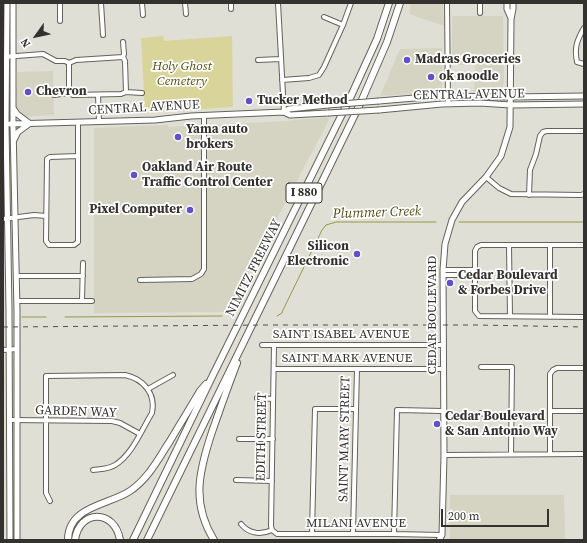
<!DOCTYPE html>
<style>
body{margin:0}
#map{position:relative;width:587px;height:543px;overflow:hidden;background:#e0dfd5;font-family:"Source Serif 4",serif}
canvas{display:block}
.frame{position:absolute;inset:0;border:4px solid #33322e;pointer-events:none}
.north{position:absolute;left:16px;top:16px;width:40px;height:40px;-webkit-text-stroke:3px #fff;paint-order:stroke;rotate:237deg;font-size:11px;font-weight:700;line-height:16px;text-align:center;color:#33322e}
.north::after{content:'';display:block;margin:auto;width:14px;height:18px;background:#33322e;clip-path:polygon(50% 0,100% 100%,50% 72%,0 100%)}
.scale{position:absolute;left:441px;top:509px;width:108px;height:18px;box-sizing:border-box;border:2px solid #33322e;border-top:0;padding-left:5px;font-size:12px;line-height:14px;white-space:nowrap;color:#33322e;-webkit-text-stroke:3px #fff;paint-order:stroke}
</style>
<div id="map">
<canvas width="587" height="543"></canvas>
<div class="frame"></div>
<div class="north">N</div>
<div class="scale">200 m</div>
</div>
<script>
const context = document.querySelector('canvas').getContext('2d');
context.lineJoin = 'round';
function fill(path, color) { context.fillStyle = color; context.fill(path, 'evenodd'); }
function trace(path, color, width, dash) { context.strokeStyle = color; context.lineWidth = width; context.lineCap = dash ? 'butt' : 'round'; context.setLineDash(dash || []); context.stroke(path); }
function drawText(font, color, halo, rows, align = 'center') {
  context.font = font + ' "Source Serif 4",serif'; context.lineWidth = 3.5; context.setLineDash([]); context.textBaseline = 'middle'; context.strokeStyle = halo; context.fillStyle = color; for (const [text, x, y, turn = 0] of rows) {
    context.save(); context.translate(x, y); context.rotate((+turn || 0) * Math.PI / 180); context.textAlign = isNaN(turn) ? turn : align; if (halo) context.strokeText(text, 0, 0); context.fillText(text, 0, 0); context.restore();
  }
}
fill(new Path2D(`
 M411,3H443L444,26L409,14Z
 M452,16H503L504,81L503,87L500,90L495,92H474L475,65H452Z
 M442,48V89L440,92L380,96L400,49Z
 M53,71L54,115L22,117L16,109L17,72Z
 M328,117L329,120L228,312L94,313V128L168,125V127L287,121Z
 M450,495H564L565,540H450Z`), '#d5d4c3');
fill(new Path2D(`
 M163,36L164,41L232,36L233,107L145,113L141,38Z`), '#d9d49a');
trace(new Path2D(`
 M459,222H584
 M277,316L282,313L283,310L322,230L326,225L336,222H436
 M22,317H46
 M65,317L222,316`), '#9b9547', 1);
const minor = new Path2D(`
 M60,3V21
 M101,3L103,35
 M142,3L143,15
 M185,3L186,14
 M231,3V9
 M278,3L284,112
 M447,3L448,103
 M480,3V13
 M324,17L343,25
 M584,28C577,40 574,48 577,62L584,64
 M123,42L124,54L123,57L125,61L126,92
 M3,57L43,54L56,61H65L69,63
 M258,60L280,59
 M69,63L76,60L123,57
 M69,63V93
 M282,80L309,78L319,75L324,67L343,25L351,3
 M54,95L69,93L73,95L121,94L126,92L142,93
 M98,95L99,122
 M78,156L50,157L47,159L46,241L49,245H74L78,242V122
 M486,177L499,188L511,194L581,195L584,194
 M529,195L530,170L536,154L540,136L543,132L547,131H584
 M3,219L34,215L46,216
 M509,245L510,316
 M550,245V316
 M584,245H481L477,247L475,251V311L479,316L584,317
 M443,270H475
 M443,275H475
 M17,276H83
 M140,280L192,279L201,274L204,269V116
 M82,300L83,263
 M17,301H92
 M262,345H443
 M3,350L17,349
 M481,367H512L511,454
 M274,369H444
 M148,389L173,375
 M257,398L273,399
 M550,411H584
 M481,413L489,416H512
 M9,420L112,421L120,423L140,434
 M239,439H273
 M550,453V374L553,370L557,368H584
 M444,455L584,454
 M236,480L272,481
 M50,501L46,493V376L125,375C144,379 156,394 152,413C142,429 132,455 115,465C109,469 101,469 93,470
 M241,524C249,534 261,535 272,530
 M272,530L271,526L274,345
 M272,530L277,534H394L442,535
 M312,533L315,409H355
 M353,533L357,369
 M394,534L397,410L443,411`);
const major = new Path2D(`
 M7,3L6,124L9,312L10,540
 M13,3V125L17,311V540
 M507,3V9L511,18
 M379,101L438,96L511,97L584,96
 M13,108L17,114L29,123
 M379,110L442,104L480,103L511,105L584,104
 M284,112L290,115L328,113
 M10,124L155,120L191,116L284,112L289,109L328,105
 M14,140L18,132L29,124
 M439,540L442,535L444,455L443,270L445,244L452,220L462,202L486,177L501,156L510,127L511,19L513,9V3`);
const highway = new Path2D(`
 M68,540C68,506 109,505 130,491C149,478 158,459 170,441C180,424 190,408 200,391L206,384
 M75,540C79,509 115,509 120,540
 M133,540L211,379L351,96L377,39L389,3
 M147,540L361,102L387,42L400,3
 M214,540C191,503 199,471 212,432C220,409 228,386 237,363`);
trace(minor, '#63635a', 6);
trace(major, '#63635a', 7);
trace(highway, '#63635a', 8);
trace(minor, '#fff', 4);
trace(major, '#fff', 5);
trace(highway, '#fff', 6);
trace(new Path2D(`
 M3,327L269,325H477L584,327`), '#51504b', 1, [5, 5]);
const majorBridge = new Path2D(`
 M328,105L379,101
 M328,113L379,110`);
trace(majorBridge, '#63635a', 7, []);
trace(majorBridge, '#fff', 5);
for (const [x, y, r, color] of [
 [407,60,4,"#6150c9"],
 [431,77,4,"#6150c9"],
 [28,92,4,"#6150c9"],
 [249,101,4,"#6150c9"],
 [178,137,4,"#6150c9"],
 [134,175,4,"#6150c9"],
 [190,210,4,"#6150c9"],
 [357,254,4,"#6150c9"],
 [450,283,4,"#6150c9"],
 [437,424,4,"#6150c9"]
]) { const dot = new Path2D(); dot.arc(x, y, r, 0, 2 * Math.PI); context.fillStyle = color; context.fill(dot); trace(dot, '#fff', 1.5); }
for (const [x, y, w] of [
 [304,193,36]
]) { const box = new Path2D(); box.roundRect(x - w / 2, y - 10, w, 20, 3); context.fillStyle = '#fff'; context.fill(box); trace(box, '#33322e', 1); }
drawText('bold 12px', '#33322e', null, [
 ["I 880",304,193]
]);
drawText('bold 13px', '#33322e', '#fff', [
 ["Madras Groceries",415,60],
 ["ok noodle",439,77],
 ["Chevron",36,92],
 ["Tucker Method",257,101],
 ["Yama auto",186,130],
 ["brokers",186,145],
 ["Oakland Air Route",142,168],
 ["Traffic Control Center",142,183],
 ["Pixel Computer",182,210,"right"],
 ["Silicon",349,247,"right"],
 ["Electronic",349,262,"right"],
 ["Cedar Boulevard",458,276],
 ["& Forbes Drive",458,291],
 ["Cedar Boulevard",445,417],
 ["& San Antonio Way",445,432]
], 'left');
drawText('italic 13px', '#555014', '#fff', [
 ["Holy Ghost",182,67],
 ["Cemetery",182,82]
]);
drawText('13px', '#33322e', '#fff', [
 ["CENTRAL AVENUE",469,95,-1],
 ["CENTRAL AVENUE",144,108,-3],
 ["NIMITZ FREEWAY",254,268,-63],
 ["CEDAR BOULEVARD",433,315,-90],
 ["SAINT ISABEL AVENUE",341,335],
 ["SAINT MARK AVENUE",347,359],
 ["GARDEN WAY",76,412,2],
 ["EDITH STREET",262,437,-89],
 ["SAINT MARY STREET",345,439,-89],
 ["MILANI AVENUE",356,524]
]);
drawText('italic 14px', '#544f13', '#fff', [
 ["Plummer Creek",377,213,-2]
]);
</script>
